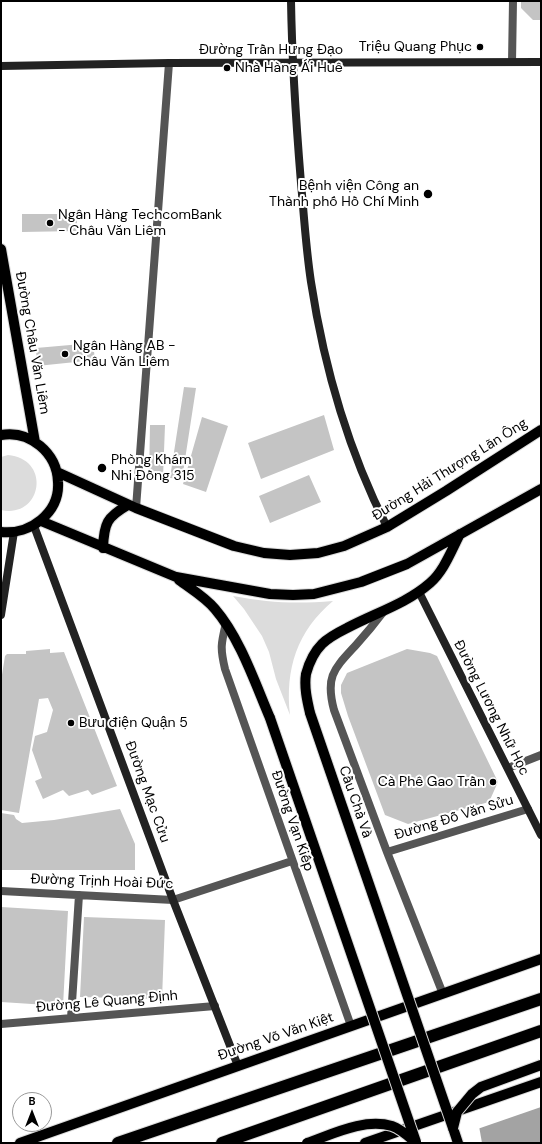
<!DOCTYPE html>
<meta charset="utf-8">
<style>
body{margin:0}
#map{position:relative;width:542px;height:1144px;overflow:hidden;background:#fff;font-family:"DM Sans",sans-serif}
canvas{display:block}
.frame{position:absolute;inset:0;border:2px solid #000;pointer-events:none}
.north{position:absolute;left:12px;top:1092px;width:40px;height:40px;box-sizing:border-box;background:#fff;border:1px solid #999;border-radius:50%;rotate:0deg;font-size:11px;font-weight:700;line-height:16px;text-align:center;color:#000}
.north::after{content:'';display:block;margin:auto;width:14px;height:18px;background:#000;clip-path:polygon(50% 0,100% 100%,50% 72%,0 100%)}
</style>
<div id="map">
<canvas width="542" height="1144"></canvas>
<div class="frame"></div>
<div class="north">B</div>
</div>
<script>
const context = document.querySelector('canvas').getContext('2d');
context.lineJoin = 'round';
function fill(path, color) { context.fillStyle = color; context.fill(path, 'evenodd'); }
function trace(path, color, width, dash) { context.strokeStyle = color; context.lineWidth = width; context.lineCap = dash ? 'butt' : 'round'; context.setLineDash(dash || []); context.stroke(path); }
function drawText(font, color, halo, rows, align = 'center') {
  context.font = font + ' "DM Sans",sans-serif'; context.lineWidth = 4; context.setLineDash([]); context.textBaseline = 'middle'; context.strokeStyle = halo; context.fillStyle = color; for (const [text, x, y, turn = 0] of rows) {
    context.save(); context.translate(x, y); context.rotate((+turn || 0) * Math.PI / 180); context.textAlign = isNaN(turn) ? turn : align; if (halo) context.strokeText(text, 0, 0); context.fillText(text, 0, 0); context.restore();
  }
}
fill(new Path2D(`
 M8,455C52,459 42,519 1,510V457Z
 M233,596C270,603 296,604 333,601C297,631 285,669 290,715L276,679L269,652L262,636L244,609Z`), '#dcdcdc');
fill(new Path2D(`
 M541,1107V1143H437Z`), '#a3a3a3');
fill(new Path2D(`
 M479,1126L482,1143H435L436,1141Z`), '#fff');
fill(new Path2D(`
 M521,1H541V20H533L521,8Z
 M22,214H77V231L22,232Z
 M93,343L95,360L37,366L36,348Z
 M184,387L196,388L182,479L170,478Z
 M324,415L334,450L261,479L248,443Z
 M202,417L228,426L206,492L183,484Z
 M150,425H165L163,478H149Z
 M309,475L321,502L270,523L259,496Z
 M50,649V653L64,652L117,786L92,795L88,790L69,796L63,790L43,799L35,781L42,778L32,750L35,736L47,732L53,710L48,698L39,699L19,813L1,810V681L5,656L7,654H26V651Z
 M407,649L430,653L437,656L498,782L489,802L408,824L385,815L348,716L341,693V685L347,673Z
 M120,809L135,844V870H1V813L14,815L16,819L22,823L54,820Z
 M1,907L68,911L63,1006L1,1002Z
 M84,917L165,920L162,999L80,997Z`), '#c4c4c4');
const primary = new Path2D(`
 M1,249L35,442
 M1,435C30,430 57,453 58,482C60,513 30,535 1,532
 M57,472L136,508L234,546L264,553L290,555L318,553L344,546L387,527L446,491L541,430
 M41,521L176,577L270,594L293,595L314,594L361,582L407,564L541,489
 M103,548C104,523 107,517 128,505
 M179,580C191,589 205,597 215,609C240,638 255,683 270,718
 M310,713C307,700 304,687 306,674C309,663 314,652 322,644C329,637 339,632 347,628C375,613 406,604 430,583C444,571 451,551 460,534
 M453,1128L458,1143
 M20,1143L541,959
 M365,1143L541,1082`);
const highway = new Path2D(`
 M118,1143L541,999
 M222,1143L541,1031`);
trace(primary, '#dbdbdb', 12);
trace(highway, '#dbdbdb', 14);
trace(new Path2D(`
 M136,508L169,63`), '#555', 8);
trace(new Path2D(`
 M512,62L513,1
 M384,611C375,623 366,634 356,645C334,669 325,676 334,710L387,852L443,994
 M226,623C221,644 220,648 225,669L351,1026
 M508,768L541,755
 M387,852L528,809
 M1,891L173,900L292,861
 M71,1018L79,895
 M1,1024L215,1006`), '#555', 8);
trace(new Path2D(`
 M291,1C292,62 296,122 301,183C304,216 306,249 311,282C324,367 348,450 387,527
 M1,66L169,63L541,62
 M34,526L173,900L238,1066
 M419,592L541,835
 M1,615L14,532`), '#222', 8);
trace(primary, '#000', 10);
trace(highway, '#000', 12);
const primaryBridge = new Path2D(`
 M310,713L453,1128
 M270,718L416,1142
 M453,1128L457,1112L472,1094L481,1087L541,1065
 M307,1143C333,1134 364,1118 392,1126C401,1129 408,1136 415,1142`);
trace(primaryBridge, '#dbdbdb', 12, []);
trace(primaryBridge, '#000', 10);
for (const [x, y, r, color] of [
 [480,47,4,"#000"],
 [227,68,4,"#000"],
 [428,194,5,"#000"],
 [50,223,4,"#000"],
 [65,354,4,"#000"],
 [102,468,5,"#000"],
 [71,723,4,"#000"],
 [493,782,4,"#000"]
]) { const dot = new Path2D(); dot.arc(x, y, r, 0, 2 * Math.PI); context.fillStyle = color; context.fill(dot); trace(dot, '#fff', 1.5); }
drawText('14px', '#000', '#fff', [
 ["Triệu Quang Phục",472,47,"right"],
 ["Nhà Hàng Ái Huê",235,68],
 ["Bệnh viện Công an",419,186,"right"],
 ["Thành phố Hồ Chí Minh",419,202,"right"],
 ["Ngân Hàng TechcomBank",58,215],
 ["- Châu Văn Liêm",58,231],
 ["Ngân Hàng AB -",73,346],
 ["Châu Văn Liêm",73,362],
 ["Phòng Khám",111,460],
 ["Nhi Đồng 315",111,476],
 ["Bưu điện Quận 5",79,723],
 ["Cà Phê Gao Trần",485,782,"right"]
], 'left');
drawText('14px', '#000', '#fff', [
 ["Đường Trần Hưng Đạo",271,50],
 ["Đường Châu Văn Liêm",32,343,80],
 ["Đường Hải Thượng Lãn Ông",450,470,-32],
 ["Đường Lương Nhữ Học",491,708,63],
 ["Đường Mạc Cửu",147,792,70],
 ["Cầu Chà Và",355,802,71],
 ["Đường Đỗ Văn Sửu",454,818,-17],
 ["Đường Vạn Kiếp",292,821,71],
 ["Đường Trịnh Hoài Đức",102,882,2],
 ["Đường Lê Quang Định",107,1002,-5],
 ["Đường Võ Văn Kiệt",276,1037,-19]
]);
</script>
